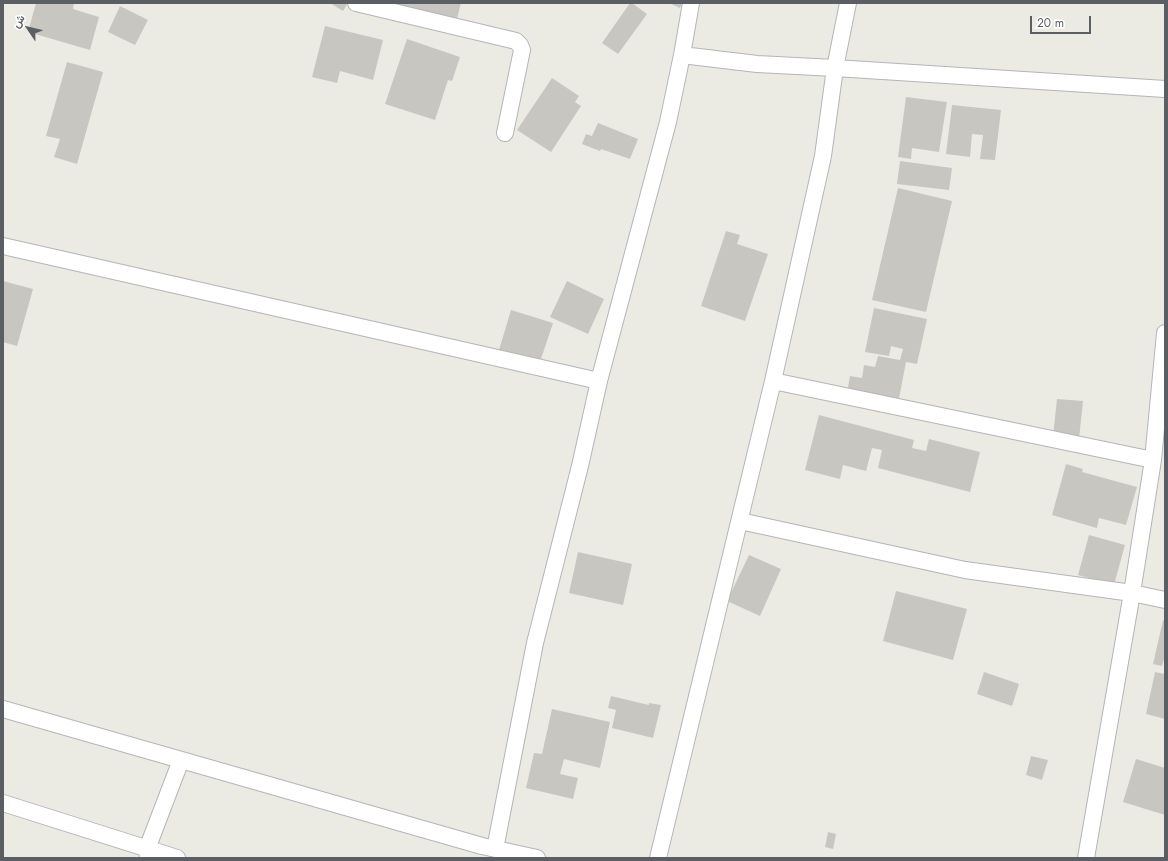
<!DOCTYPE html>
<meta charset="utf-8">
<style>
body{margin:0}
#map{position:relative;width:1168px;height:861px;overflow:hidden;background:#ecebe3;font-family:Jost,Vazirmatn,sans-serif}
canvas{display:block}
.frame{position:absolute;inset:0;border:4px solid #5b5e62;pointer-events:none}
.north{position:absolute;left:8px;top:8px;width:40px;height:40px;-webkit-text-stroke:3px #fff;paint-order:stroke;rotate:305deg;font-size:11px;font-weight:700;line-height:16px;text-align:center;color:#5b5e62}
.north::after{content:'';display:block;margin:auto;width:14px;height:18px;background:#5b5e62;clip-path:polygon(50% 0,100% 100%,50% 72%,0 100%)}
.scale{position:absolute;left:1030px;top:16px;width:61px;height:18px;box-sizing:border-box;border:2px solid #5b5e62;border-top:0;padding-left:5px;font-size:12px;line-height:14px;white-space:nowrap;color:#5b5e62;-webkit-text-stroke:3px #fff;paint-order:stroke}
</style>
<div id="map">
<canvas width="1168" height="861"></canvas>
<div class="frame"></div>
<div class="north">ش</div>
<div class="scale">20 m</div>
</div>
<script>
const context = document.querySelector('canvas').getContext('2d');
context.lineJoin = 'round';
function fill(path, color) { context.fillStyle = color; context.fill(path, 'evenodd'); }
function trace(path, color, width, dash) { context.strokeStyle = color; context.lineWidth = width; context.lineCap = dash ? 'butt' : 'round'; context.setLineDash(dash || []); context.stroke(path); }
fill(new Path2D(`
 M36,3H74L73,9L99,17L90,50L28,32Z
 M330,3H348L343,11Z
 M369,3H461L455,26Z
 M630,3H632L647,14L618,54L602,43Z
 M669,3H682L680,8Z
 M120,6L148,20L135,45L108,32Z
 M325,26L383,40L373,80L340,71L337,83L312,77Z
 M407,39L460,57L452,81L448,80L435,120L385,104Z
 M67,62L103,72L77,164L54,157L60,139L46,136Z
 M552,78L579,96L575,102L581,106L551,152L517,130Z
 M906,97L947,102L939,152L912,148L911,159L898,157Z
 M952,105L1001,110L995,160L980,159L983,135L972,134L970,157L946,154Z
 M598,123L638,139L630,159L601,149L600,151L582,144L586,134L592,136Z
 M900,161L952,168L949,190L897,184Z
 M898,188L952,201L926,312L872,300Z
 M726,231L740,235L737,244L768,254L745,321L701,306Z
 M3,281L33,289L17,346L3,342Z
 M567,281L604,299L588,334L550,317Z
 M874,308L927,319L917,364L906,362L897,409L846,399L850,376L862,378L864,365L875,367L878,356L900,360L903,349L891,346L889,356L865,352Z
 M511,310L553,323L540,362L499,350Z
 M1057,399L1083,401L1079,439L1053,436Z
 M819,415L914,440L912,448L926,451L929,439L980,452L970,492L878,468L882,450L872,448L866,471L843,465L840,479L805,470Z
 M1066,464L1083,469L1082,472L1137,487L1126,525L1099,518L1097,528L1052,515Z
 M1089,535L1125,545L1114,585L1078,575Z
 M578,552L632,564L623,605L569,593Z
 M749,555L781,569L760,616L727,601Z
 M896,591L967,609L953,660L883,641Z
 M1163,620L1165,621V656L1162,666L1153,664Z
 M984,672L1019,684L1012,706L977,694Z
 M1155,672L1165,674V719L1146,714Z
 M611,696L649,705V703L661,705L653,738L612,728L616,710L608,708Z
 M552,709L610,722L600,768L564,759L560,774L578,778L573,799L526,788L534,753L542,754Z
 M1031,756L1048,760L1042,780L1026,775Z
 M1136,759L1165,768V815L1123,802Z
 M828,832L836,834L833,849L825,847Z`), '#c8c6c0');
const minor = new Path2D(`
 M356,3L516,41L520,45L522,50L505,133
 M682,55L757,64L835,68L1165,89
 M3,246L599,381
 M773,381L1153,460
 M740,521L965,570L1132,593L1165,600
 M3,709L482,846L537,858
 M3,803L177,858
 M495,849L535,643L580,466L599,381L668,122L682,55L691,3
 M148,858L147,849L181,760
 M658,858L773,381L823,156L835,68L848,3
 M1086,858L1132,593L1153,460L1165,333`);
trace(minor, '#b3b5b9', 18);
trace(minor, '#fff', 16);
</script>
